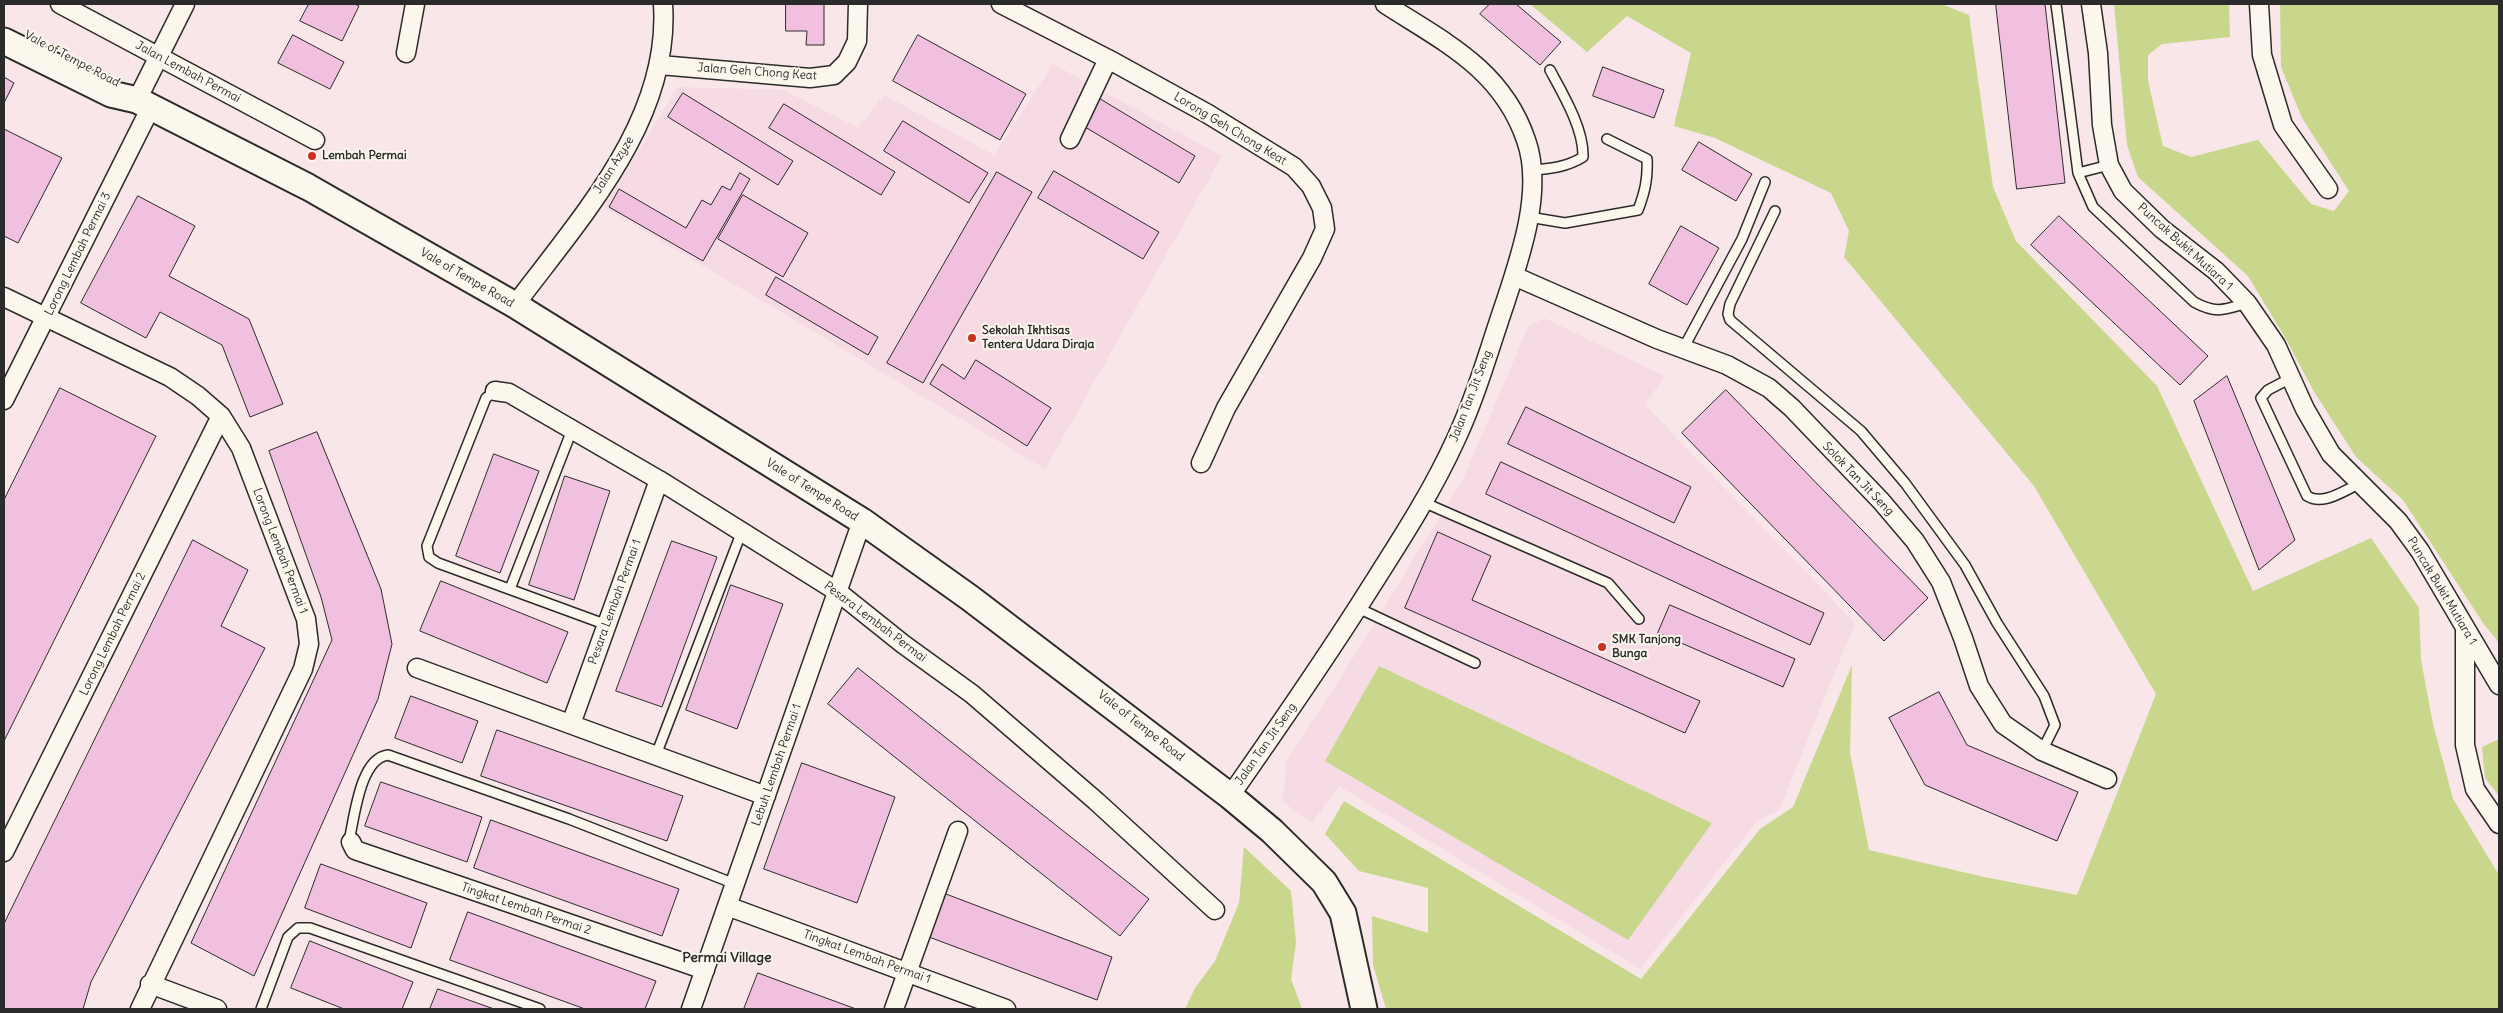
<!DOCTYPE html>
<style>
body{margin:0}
#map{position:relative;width:2503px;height:1013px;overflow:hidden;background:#f8e6e8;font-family:Delius,sans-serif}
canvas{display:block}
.frame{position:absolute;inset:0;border:5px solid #2b2b2b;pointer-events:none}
</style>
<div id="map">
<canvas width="2503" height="1013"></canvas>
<div class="frame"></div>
</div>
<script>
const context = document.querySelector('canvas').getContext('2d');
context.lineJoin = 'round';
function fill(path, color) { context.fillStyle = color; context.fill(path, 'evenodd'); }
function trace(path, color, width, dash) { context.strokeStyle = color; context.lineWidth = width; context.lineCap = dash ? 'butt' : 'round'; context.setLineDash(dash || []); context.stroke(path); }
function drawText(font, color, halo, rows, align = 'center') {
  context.font = font + ' Delius,sans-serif'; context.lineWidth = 4; context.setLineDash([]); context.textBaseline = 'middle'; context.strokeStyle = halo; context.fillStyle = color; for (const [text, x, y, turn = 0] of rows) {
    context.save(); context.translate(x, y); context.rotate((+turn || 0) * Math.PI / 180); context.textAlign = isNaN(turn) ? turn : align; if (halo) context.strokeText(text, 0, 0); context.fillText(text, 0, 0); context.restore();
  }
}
fill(new Path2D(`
 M1053,64L1222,156L1045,469L604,207L678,87L784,90L858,128L884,95L994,155Z
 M1544,318L1664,376L1645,405L1855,623L1779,810L1759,819L1640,969L1339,786L1312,823L1282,801L1287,759L1345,671L1464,477L1528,327Z`), '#f6dbe5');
fill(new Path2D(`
 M1530,4H1941L1969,15L1993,187L2016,241L2157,386L2253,591L2371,538L2419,608L2421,660L2433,724L2453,799L2499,875V1009H1386L1373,965L1372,916L1428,933V888L1359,871L1325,834L1344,801L1641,979L1760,829L1793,807L1852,665L1850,753L1869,850L1984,877L2077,895L2156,694L2034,486L1844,257L1849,231L1831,193L1715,138L1674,126L1691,53L1627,16L1587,52Z
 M2114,4H2229L2230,37L2162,44L2148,55V81L2163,146L2191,157L2258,140L2311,204L2334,211L2349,191L2302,118L2281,67L2280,4H2499V643L2483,623L2403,500L2356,457L2313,390L2286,339L2248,276L2138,177L2127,145Z
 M1379,666L1712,823L1628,940L1325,761Z
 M2499,739V796L2485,778L2482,747Z
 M1244,847L1291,891L1296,942L1291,979L1302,1009H1185L1195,988L1215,961L1239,903Z`), '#c8d78b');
const building = new Path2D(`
 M309,4H355L359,6L342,41L300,21Z
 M786,4H824V45H806L807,31H786Z
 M1490,4H1516L1561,42L1540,65L1480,14Z
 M1996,4H2045L2065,183L2017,189Z
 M293,35L344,62L330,89L278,63Z
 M918,35L1026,94L1000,140L893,81Z
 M1603,67L1664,90L1654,118L1593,96Z
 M4,77L14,83L4,103Z
 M683,93L793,161L778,185L668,117Z
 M1097,97L1195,156L1179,183L1080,124Z
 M784,104L895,172L881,195L769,128Z
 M903,121L988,173L969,203L884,151Z
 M4,129L62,158L18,243L4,236Z
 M1699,142L1752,174L1736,201L1682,170Z
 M1054,171L1159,232L1143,259L1038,198Z
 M997,172L1032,192L923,383L887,363Z
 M740,173L750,179L703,261L609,207L619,189L686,228L702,200L711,205L722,186L730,190Z
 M743,195L808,233L783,277L718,239Z
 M138,196L195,226L169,276L249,319L283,404L250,417L222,345L160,312L146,338L81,303Z
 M2059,216L2208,356L2180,385L2031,245Z
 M1681,226L1719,248L1687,305L1649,284Z
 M776,277L878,337L868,355L766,295Z
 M976,360L1051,408L1027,446L930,384L942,364L964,379Z
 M2227,376L2295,540L2259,570L2194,401Z
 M60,388L156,436L4,741V500Z
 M1726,390L1928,598L1884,641L1682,433Z
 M1526,407L1691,487L1674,523L1508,444Z
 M317,432L381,589L392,644L378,699L254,976L191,943L332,640L321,597L269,451Z
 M494,454L539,471L500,573L456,556Z
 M1501,462L1824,613L1810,645L1486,494Z
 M565,476L610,491L574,600L529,585Z
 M1438,532L1491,556L1472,600L1700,701L1685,733L1405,608Z
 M193,540L248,570L221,626L265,648L91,982L83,1009H4V924Z
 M672,541L717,557L662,707L616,691Z
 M441,581L568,632L547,683L420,631Z
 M731,585L783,604L737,729L686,710Z
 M1670,605L1795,659L1783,687L1658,633Z
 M858,668L1149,899L1120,936L828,704Z
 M1939,692L1967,745L2078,792L2057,841L1925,785L1889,718Z
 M411,696L478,721L462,763L395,738Z
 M497,730L683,796L667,841L481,776Z
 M802,763L895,797L857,903L764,869Z
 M381,782L482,817L467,862L365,826Z
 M491,820L679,889L662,936L474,868Z
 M321,864L427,903L411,948L305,908Z
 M946,894L1112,957L1097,1000L929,937Z
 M468,912L656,981L645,1009H585L450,960Z
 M310,941L413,982L402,1009H344L291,988Z
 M758,973L856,1009H744Z
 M438,989L494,1009H430Z`);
fill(building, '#f2c0df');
trace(building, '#2b2b2b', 1);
const service = new Path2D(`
 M2056,4L2078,173L2093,207L2194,302C2216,314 2224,310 2247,303
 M1531,170C1550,169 1567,167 1583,157C1584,129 1563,94 1550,70
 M2078,173L2109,165
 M1775,211L1730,304L1728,314L1730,320L1861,431L1905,483L1965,565L1997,623L2044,696L2055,725L2042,751
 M1529,217L1565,223L1638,210C1645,192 1648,178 1647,159L1607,139
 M1683,349L1742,239L1765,182
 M2291,378L2268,390L2261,398L2307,496C2323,506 2343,491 2359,484
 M495,391L486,398L427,546L429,557L438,563L607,625
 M1423,502L1608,583L1639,619
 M510,589L572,430
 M1358,608L1475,663
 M656,755L742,531
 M351,842L350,836C355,813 361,758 388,755L569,819L735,884
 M261,1009L288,937L298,928H310L540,1009`);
const minor = new Path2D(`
 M60,4L315,140
 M1001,4L1108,59L1208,114L1294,167L1311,186L1322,208L1325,229L1312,258L1226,408L1201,463
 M2091,4L2098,53L2102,125L2109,165L2123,191L2162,229L2216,271L2247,303L2276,345L2305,409L2331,454L2398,521L2420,551L2499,685
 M2259,4L2262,55L2283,125L2328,189
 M406,53L415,4
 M660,65L810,78L834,75L847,62L857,41L858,4
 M137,100L185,4
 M1070,139L1108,59
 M1514,276L1657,339L1727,365L1769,388L1792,408L1881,501L1915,541L1941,582L1963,638L1979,686L2003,724L2042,751L2107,779
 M4,297L170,377L198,396L221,416L241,448L306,619L309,644L303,669L140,1009
 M515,305C580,218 671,120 663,4
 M495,391L509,393L659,480L838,592L903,644L972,694L1096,801L1215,910
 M4,400L151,107
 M2465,630V745L2475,789L2499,824
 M417,668L766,796
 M571,724L659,480
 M1230,796C1279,726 1327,657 1372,585C1402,538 1433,490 1456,439C1476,396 1489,350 1504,306C1520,258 1544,190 1526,140C1502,69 1444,42 1385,4
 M351,842L355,850L705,970
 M4,852L221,416
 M727,906L1006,1009
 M150,984L217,1009
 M691,1009L862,521
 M894,1009L958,831`);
const secondary = new Path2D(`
 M4,41L111,94L137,100L308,187L515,305L862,521L970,598L1230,796L1272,831L1324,882L1343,913L1364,1009`);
trace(service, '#2b2b2b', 12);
trace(minor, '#2b2b2b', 21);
trace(secondary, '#2b2b2b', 29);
trace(service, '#fbf7ec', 9);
trace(minor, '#fbf7ec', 18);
trace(secondary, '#fbf7ec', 25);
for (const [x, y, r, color] of [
 [312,156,5,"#c8321e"],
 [972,338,5,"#c8321e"],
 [1602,647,5,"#c8321e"]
]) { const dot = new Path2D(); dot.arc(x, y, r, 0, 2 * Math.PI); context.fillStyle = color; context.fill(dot); trace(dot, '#fbf7ec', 2); }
drawText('12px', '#2b2b2b', '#fbf7ec', [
 ["Vale of Tempe Road",72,59,28],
 ["Jalan Lembah Permai",188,72,28],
 ["Jalan Geh Chong Keat",757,72,4],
 ["Lorong Geh Chong Keat",1230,129,31],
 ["Jalan Azyze",614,165,-58],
 ["Puncak Bukit Mutiara 1",2185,247,42],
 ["Lorong Lembah Permai 3",78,254,-64],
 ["Vale of Tempe Road",467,278,30],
 ["Jalan Tan Jit Seng",1471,396,-69],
 ["Solok Tan Jit Seng",1858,479,46],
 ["Vale of Tempe Road",812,490,32],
 ["Lorong Lembah Permai 1",280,551,69],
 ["Puncak Bukit Mutiara 1",2442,591,59],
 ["Pesara Lembah Permai 1",615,602,-70],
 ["Pesara Lembah Permai",875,622,37],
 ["Lorong Lembah Permai 2",113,634,-64],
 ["Vale of Tempe Road",1141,726,38],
 ["Jalan Tan Jit Seng",1266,744,-55],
 ["Lebuh Lembah Permai 1",777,765,-71],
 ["Tingkat Lembah Permai 2",526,909,19],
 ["Tingkat Lembah Permai 1",867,957,20]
]);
drawText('bold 12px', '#2b2b2b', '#fbf7ec', [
 ["Lembah Permai",322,156],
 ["Sekolah Ikhtisas",982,331],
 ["Tentera Udara Diraja",982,345],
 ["SMK Tanjong",1612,640],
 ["Bunga",1612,654]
], 'left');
drawText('bold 14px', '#2b2b2b', '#fbf7ec', [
 ["Permai Village",727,958]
]);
</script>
